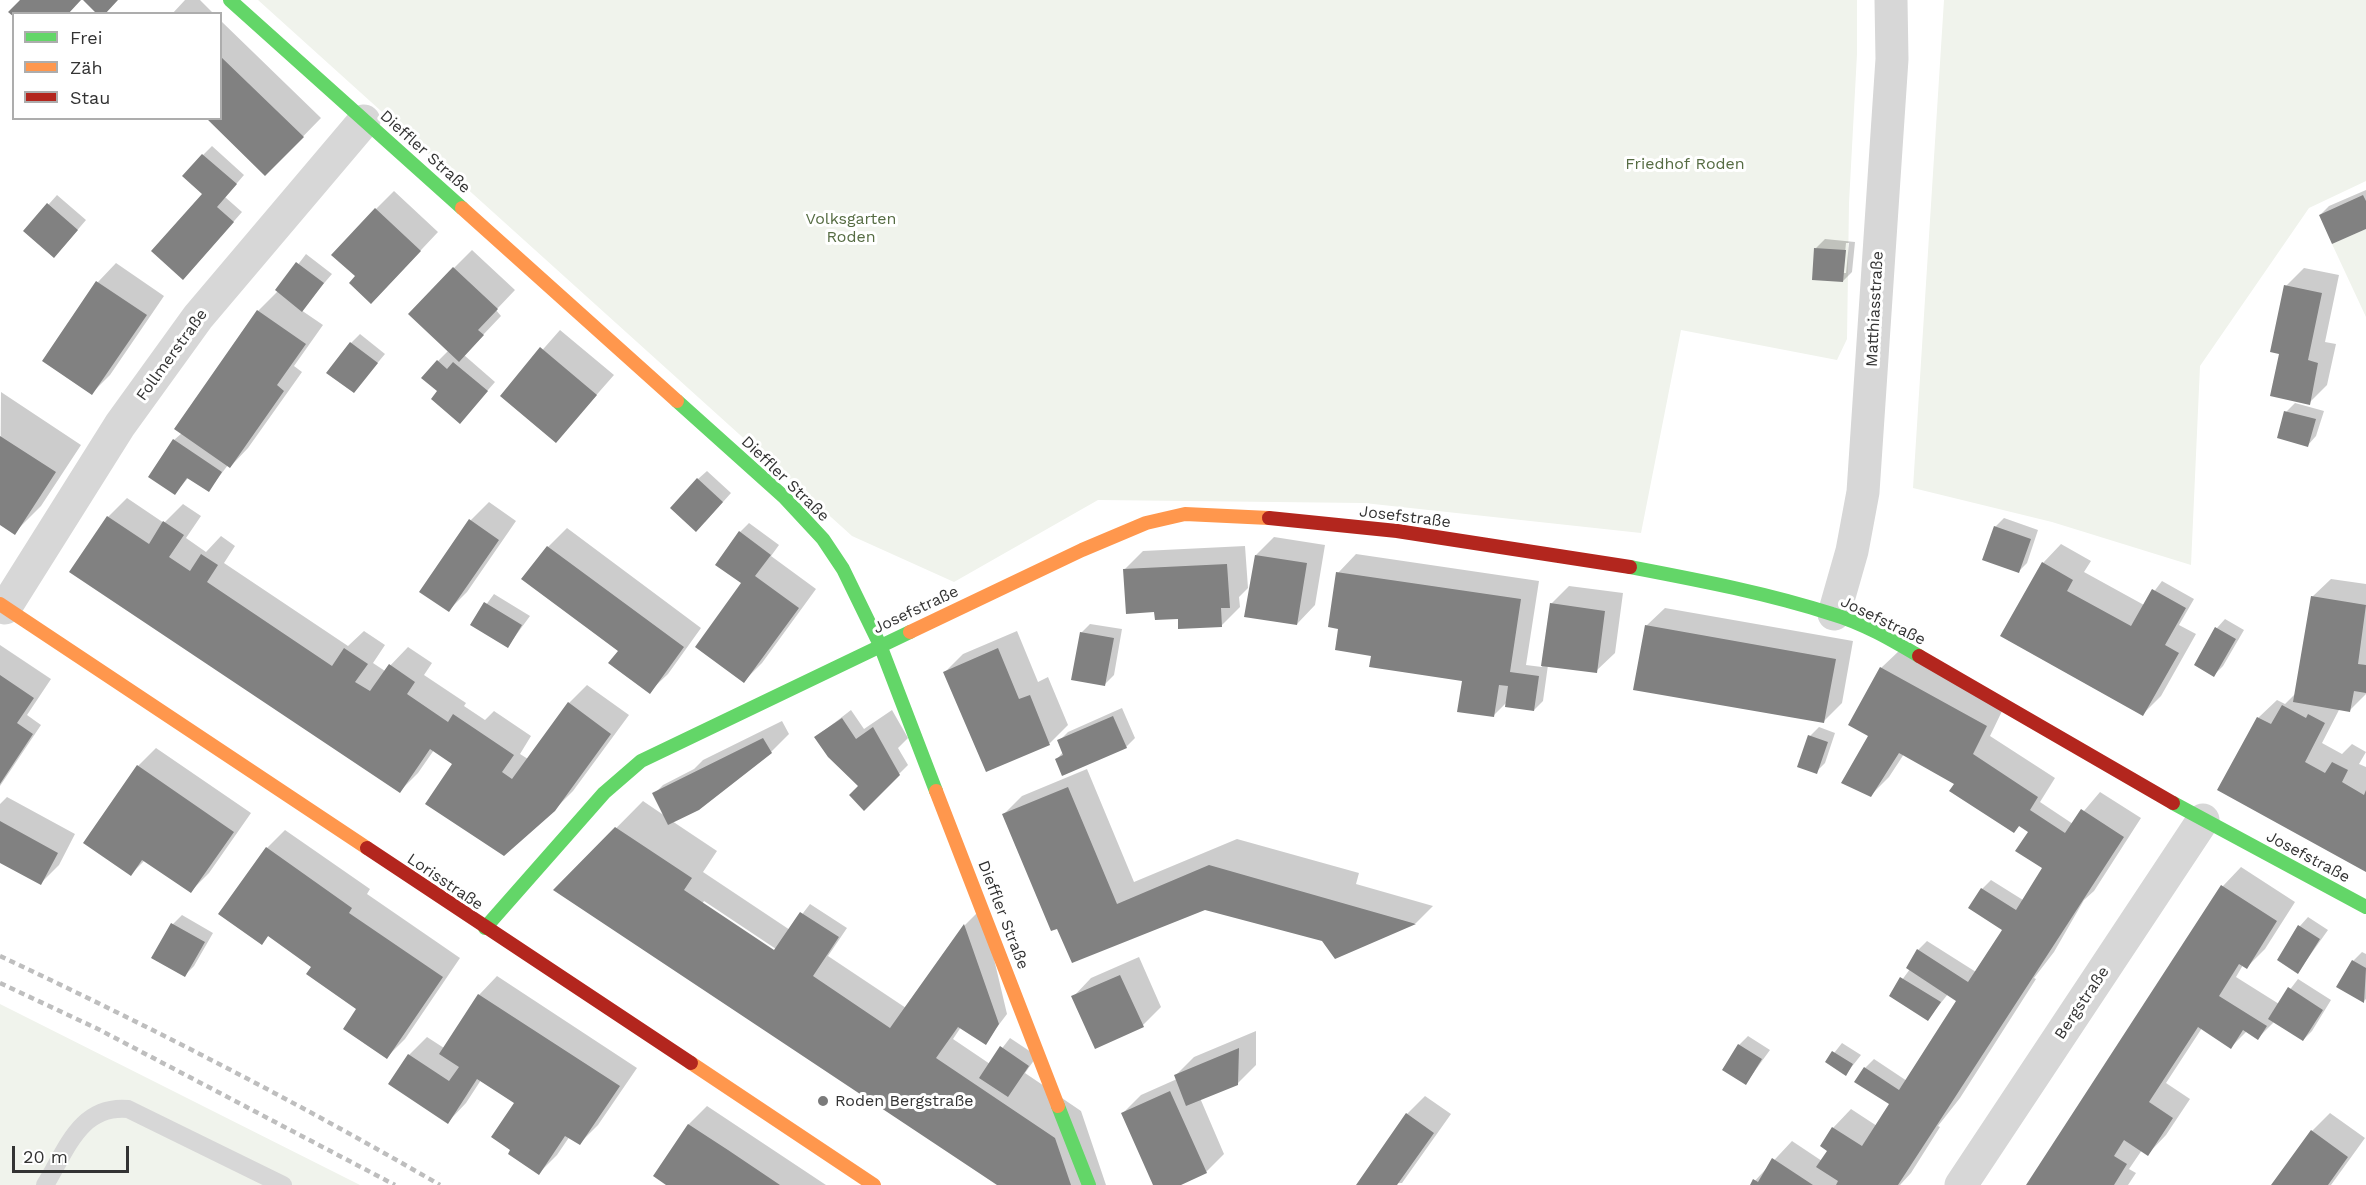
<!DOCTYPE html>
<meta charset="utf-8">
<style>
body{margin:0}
#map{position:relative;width:2366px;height:1185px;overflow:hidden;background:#fff;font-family:"Work Sans",sans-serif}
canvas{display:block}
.legend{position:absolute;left:12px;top:12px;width:210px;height:108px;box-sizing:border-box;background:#fff;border:2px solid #adadad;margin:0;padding:8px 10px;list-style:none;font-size:18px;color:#333}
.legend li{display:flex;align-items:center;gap:12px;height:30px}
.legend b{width:30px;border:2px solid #adadad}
.scale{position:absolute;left:12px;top:1146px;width:117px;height:27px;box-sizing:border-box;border:3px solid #333;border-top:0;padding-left:8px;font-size:18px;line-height:21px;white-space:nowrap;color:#333;-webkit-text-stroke:4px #fff;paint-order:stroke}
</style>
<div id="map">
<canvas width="2366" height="1185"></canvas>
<ul class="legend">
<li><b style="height:8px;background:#63d668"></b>Frei</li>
<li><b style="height:8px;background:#ff974d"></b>Zäh</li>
<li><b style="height:8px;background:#b3261e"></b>Stau</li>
</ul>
<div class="scale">20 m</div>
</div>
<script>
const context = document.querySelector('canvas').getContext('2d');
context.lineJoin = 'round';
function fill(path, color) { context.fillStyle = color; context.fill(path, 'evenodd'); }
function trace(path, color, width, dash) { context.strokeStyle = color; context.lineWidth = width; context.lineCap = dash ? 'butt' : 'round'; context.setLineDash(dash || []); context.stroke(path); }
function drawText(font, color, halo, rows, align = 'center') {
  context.font = font + ' "Work Sans",sans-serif'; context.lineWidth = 6; context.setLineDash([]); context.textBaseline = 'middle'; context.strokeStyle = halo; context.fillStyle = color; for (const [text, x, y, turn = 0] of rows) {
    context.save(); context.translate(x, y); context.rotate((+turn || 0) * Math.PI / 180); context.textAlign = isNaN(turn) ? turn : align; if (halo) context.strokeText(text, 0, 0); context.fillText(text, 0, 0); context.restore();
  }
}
fill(new Path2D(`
 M258,0H1857V54L1849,203L1847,339L1837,360L1681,330L1641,533L1364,503L1098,500L954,582L852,536Z
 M1944,0H2366V181L2309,208L2200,366L2191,565L2052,522L1913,488Z
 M2366,229V317L2332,244Z
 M0,1004L360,1185H0Z`), '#f0f3ec');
fill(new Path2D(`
 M185,0H200L214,14H172Z
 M220,20L321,118L284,156L220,118Z
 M212,146L244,175L225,197L242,212L192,269L204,194L203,155Z
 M2366,190V227L2320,215L2329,206Z
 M394,191L438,232L390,283L357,276L376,209Z
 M57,195L86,220L63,247L25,231Z
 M1825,239L1855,242L1852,272L1843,281L1816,248ZM1846,243H1849L1846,273H1843Z
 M472,250L515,290L496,310L501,316L464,355L495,382L468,413L439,391L438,361L449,350L454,268Z
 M306,254L332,274L301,310L323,325L294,366L302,372L248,448L230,467L228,465L208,491L189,477L175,493L174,440L182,433L258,311L278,291Z
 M116,263L164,296L110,375L92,393L44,361L98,282Z
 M2304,268L2339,275L2325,342L2336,344L2327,385L2309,403L2280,353L2286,286Z
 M560,330L614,375L556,441L502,396Z
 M360,334L385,354L354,391L351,343Z
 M1,392L81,445L41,506L14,533L0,524Z
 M2295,403L2324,411L2316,436L2308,445L2286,412Z
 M707,471L731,493L705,522L698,479Z
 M127,498L164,523L183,504L201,516L186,538L206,552L221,536L235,546L224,563L348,646L364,631L385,645L373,663L385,671L408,647L432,663L424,675L466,703L464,706L485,720L494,711L531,736L520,754L528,759L569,703L587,685L629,715L573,791L554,810L454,763L434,750L418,773L400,791L71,572L108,517Z
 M489,502L516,521L467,592L449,610L471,520Z
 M2004,518L2038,530L2027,563L2018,572L1995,527Z
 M749,523L779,545L771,556L816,589L762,663L744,681L740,532Z
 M567,528L701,628L668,674L649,692L620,651L524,579L548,547Z
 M1274,537L1325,545L1315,605L1297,624L1256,555Z
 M2061,544L2091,561L2084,572L2144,605L2162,581L2194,599L2179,625L2196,634L2161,696L2143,714L2043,563Z
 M1245,546L1248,588L1239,597L1240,607L1221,626L1179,618L1125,569L1143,551Z
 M1356,554L1539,581L1526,665L1542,667L1551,604L1569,586L1623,593L1615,653L1596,671L1548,665L1543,701L1534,710L1507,702L1494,715L1464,679L1373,655L1339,627L1338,573Z
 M2331,579L2366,584V694L2350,710L2340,708L2322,743L2342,754L2352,744L2366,752L2359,764L2366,767V870L2258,718L2277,700L2285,704L2296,693L2312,597Z
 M494,594L530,616L508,646L472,624Z
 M1665,608L1853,641L1842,703L1824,721L1646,626Z
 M2225,619L2244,630L2223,666L2214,675L2217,628Z
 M1090,624L1122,629L1114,675L1105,684L1081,633Z
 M1017,631L1038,682L1048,677L1068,725L1050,743L986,770L945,672L963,654Z
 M0,645L51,679L27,715L41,725L0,786Z
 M1900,650L2004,707L1990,736L2055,778L2040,802L2073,824L2100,792L2141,818L2094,891L2084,900L2054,952L2034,978L2036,979L1960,1098L1938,1126L1940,1127L1911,1173L1900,1185H1751L1792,1141L1822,1161L1829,1151L1833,1128L1851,1109L1877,1126L1891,1104L1865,1068L1874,1059L1907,1081L1958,1000L1948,994L1928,1019L1891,995L1910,969L1918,950L1927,941L1976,972L2008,924L1970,908L1982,889L1991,880L2023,900L2044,868L2030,831L2020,825L2014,831L1956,783L1904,754L1889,777L1870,796V735L1881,668Z
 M1122,708L1135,738L1126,747L1057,759L1063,752L1059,741L1068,732Z
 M851,710L864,729L892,710L908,738L898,748L908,765L864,809L860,785L816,737Z
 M782,721L789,734L771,752L672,821L717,851L703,872L790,930L810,904L847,928L828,956L906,1008L965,925L982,908L1007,1014L985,1043L961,1027L953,1039L990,1064L1010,1038L1037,1056L1025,1073L1081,1111L1106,1185H1000L555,890L643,801L665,816L654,794L663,785L694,769L703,760ZM704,901L776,949V953L702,904Z
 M1819,727L1835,733L1825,763L1816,772L1810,736Z
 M156,748L251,813L209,873L191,891L145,860L131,874L138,766Z
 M1087,769L1134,882L1237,839L1359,873L1356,884L1433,906L1416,923L1335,957L1323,940L1205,909L1073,961L1004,814L1022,796Z
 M7,797L75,834L59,865L41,883L0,861V804Z
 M285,830L370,889L367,894L460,958L405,1039L387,1057L358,1009L313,967L269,935L262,943L267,848Z
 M2241,867L2295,902L2265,949L2247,967L2243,965L2236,977L2279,1004L2298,979L2331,1000L2312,1031L2303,1040L2275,1021L2258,1038L2247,1031L2231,1047L2202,1028L2166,1083L2190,1099L2166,1135L2148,1154L2142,1150L2129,1169L2136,1173L2128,1185H2028L2223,886Z
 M182,915L213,933L194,966L185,975L153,957L173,924Z
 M2308,917L2328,930L2298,972L2300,926Z
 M2362,952L2366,954V999L2364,1001L2353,961Z
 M1139,957L1161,1007L1143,1025L1073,997L1091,978Z
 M497,976L637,1068L598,1125L580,1143L570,1136L557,1155L539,1173L516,1103L481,1080L466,1103L448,1122L409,1055L427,1037L444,1048L479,995Z
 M1256,1031V1065L1238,1083L1200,1098L1224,1154L1206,1172L1177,1185H1155L1123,1113L1141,1095L1177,1079L1176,1075L1194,1057Z
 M1748,1036L1770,1050L1746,1083L1739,1045Z
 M1842,1043L1861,1055L1846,1074L1827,1062Z
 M1425,1096L1451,1114L1402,1183L1360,1185L1407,1114Z
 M707,1106L826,1185H669L655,1176L689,1124Z
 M2330,1113L2365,1138L2331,1185H2273L2312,1131Z`), '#0003');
fill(new Path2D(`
 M20,0H81L68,14H14V17L8,12Z
 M83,0H118L105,14H97Z
 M220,56L304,137L265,176L206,118H220Z
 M202,154L237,184L217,207L234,222L183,280L151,251L202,194L182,176Z
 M2363,195L2366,201V229L2332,244L2319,215Z
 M47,203L78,230L54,258L23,231Z
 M375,208L421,251L371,304L349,283L355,276L331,255Z
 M1814,248L1846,250L1843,282L1812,280Z
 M296,262L324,283L302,312L275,290Z
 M453,267L498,309L478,330L484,335L459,362L408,314Z
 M96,281L147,315L92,395L42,361Z
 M2284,285L2322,293L2308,360L2318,363L2310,405L2270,396L2279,354L2270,352Z
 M257,310L306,344L277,385L284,391L230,468L174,429Z
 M350,342L378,363L354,393L326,373Z
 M540,347L597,395L556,443L500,396Z
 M437,360L447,369L453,362L488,391L460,424L431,399L437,391L421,378Z
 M2284,411L2316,419L2308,447L2277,438Z
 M0,436L56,472L15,535L0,525Z
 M173,439L222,472L209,492L187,478L175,495L148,477Z
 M697,478L723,502L696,532L670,508Z
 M107,516L149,544L163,521L184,535L169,557L190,571L201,554L218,565L207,582L332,666L344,648L368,664L355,682L370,691L389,664L415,682L407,694L448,722L453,714L514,755L502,772L512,779L568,702L611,734L555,811L504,856L425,804L452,764L430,749L400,793L69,572Z
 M469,519L499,540L449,612L419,592Z
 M1994,526L2031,539L2019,573L1982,560Z
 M739,531L771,555L755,576L799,608L744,683L695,647L741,583L715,565Z
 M547,546L684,647L650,694L608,663L618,651L521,579Z
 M1255,555L1307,563L1297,625L1244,617Z
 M2042,562L2073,580L2067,591L2131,626L2152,589L2186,608L2165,645L2179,653L2143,716L2000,636Z
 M1227,564L1230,608H1221L1222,627L1178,629V619L1155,620L1154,612L1126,614L1123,569Z
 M1336,572L1521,599L1510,672L1539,676L1534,711L1505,707L1508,686L1499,685L1494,717L1457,712L1462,681L1369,667L1371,656L1335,650L1338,629L1328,627Z
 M2311,596L2366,605L2358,664L2366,665V693L2354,691L2350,712L2293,702Z
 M484,602L522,625L508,648L470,625Z
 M1550,603L1605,611L1597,673L1541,666Z
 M1645,625L1836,659L1824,723L1633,690Z
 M2215,627L2236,639L2214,677L2194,665Z
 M1080,632L1114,638L1105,686L1071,680Z
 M998,648L1019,699L1030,695L1050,745L986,772L943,672Z
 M1880,667L1987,726L1973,754L2038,797L2030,810L2065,833L2081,809L2124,837L1898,1185H1836L1838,1181L1816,1167L1827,1151L1820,1146L1832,1127L1862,1146L1889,1104L1854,1082L1864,1067L1899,1090L1956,1001L1906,968L1917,949L1968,982L2002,930L1968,908L1981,888L2016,910L2042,868L2015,851L2028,832L2019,826L2014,833L1949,791L1954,784L1899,753L1871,797L1841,783L1868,736L1848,725Z
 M0,675L34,698L17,723L33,734L0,784Z
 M2282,705L2306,718L2308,714L2325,723L2305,762L2325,773L2332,762L2348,770L2342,782L2364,795L2366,790V872L2217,790L2257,717L2271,724Z
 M1113,716L1127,748L1062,776L1055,759L1063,755L1057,740Z
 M842,718L856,739L873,727L900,775L864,811L849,795L858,786L828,757L814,737Z
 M1808,735L1828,742L1817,774L1797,767Z
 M763,738L772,753L699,810L668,825L652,793Z
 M137,765L234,832L191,893L142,860L131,876L83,843Z
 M1068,787L1117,904L1209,865L1416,924L1335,959L1322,941L1205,910L1072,963L1057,929L1051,931L1002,814Z
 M0,821L58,853L41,885L0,863Z
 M615,827L692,878L684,890L774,950L800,912L839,937L813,976L890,1028L964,924L999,1024L986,1045L958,1027L936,1058L1055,1138L1071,1185H997L553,890Z
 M266,847L352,908L349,913L443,977L387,1059L343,1029L356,1009L306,974L311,967L268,936L262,945L218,914Z
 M2221,885L2277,921L2247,969L2239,964L2219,996L2267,1026L2258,1040L2243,1030L2231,1049L2198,1027L2149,1102L2173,1118L2148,1156L2124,1140L2114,1156L2127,1164L2114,1185H2026Z
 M171,923L205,942L185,977L151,958Z
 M2298,925L2320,939L2298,974L2277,960Z
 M2352,960L2366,968L2364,1003L2336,987Z
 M1120,975L1144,1027L1095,1049L1071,996Z
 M1900,977L1941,1002L1928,1021L1889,996Z
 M2288,987L2323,1010L2303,1041L2268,1019Z
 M478,994L620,1086L580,1145L565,1136L539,1175L508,1154L510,1150L491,1137L514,1103L477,1079L448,1124L388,1084L408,1054L449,1081L459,1067L439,1054Z
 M1738,1044L1762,1059L1746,1085L1722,1070Z
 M1000,1046L1029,1066L1008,1097L979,1078Z
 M1239,1048L1238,1085L1186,1106L1174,1075Z
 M1832,1051L1853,1064L1846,1076L1825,1062Z
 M1170,1091L1207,1173L1181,1185H1153L1121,1113Z
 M1406,1113L1434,1133L1397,1185H1356Z
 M688,1124L728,1150L780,1185H666L653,1176Z
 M2311,1130L2348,1157L2328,1185H2271Z
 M1772,1158L1813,1185H1750L1753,1179L1758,1182Z`), '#818181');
trace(new Path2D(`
 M45,1185C67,1149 80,1105 128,1109L283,1185`), '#d7d7d7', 18);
trace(new Path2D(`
 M5,608L120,425L198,317L364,121
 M1834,614L1852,551L1863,492L1892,59L1891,0
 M1961,1185L2203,820`), '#d7d7d7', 33);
trace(new Path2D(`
 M230,0L462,208
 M677,401L784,497L823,539L843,569L880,645L936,791
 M1630,567C1698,580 1767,593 1832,614C1863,623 1892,640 1919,656
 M2173,803L2366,907
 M485,928L604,793L641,761L910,632
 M1058,1106L1089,1185`), '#63d668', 14);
trace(new Path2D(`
 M462,208L677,401
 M0,604L367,848
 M910,632L1082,550L1146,523L1185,514L1269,518
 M936,791L1058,1106
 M691,1063L874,1185`), '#ff974d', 14);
trace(new Path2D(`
 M1269,518L1397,531L1630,567
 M1919,656L2173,803
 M367,848L691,1063`), '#b3261e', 14);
trace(new Path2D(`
 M0,956C149,1026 297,1102 440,1185
 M0,983L98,1029L395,1185`), '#bebebe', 4.5, [6, 4.5]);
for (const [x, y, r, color] of [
 [823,1101,6,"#7a7a7a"]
]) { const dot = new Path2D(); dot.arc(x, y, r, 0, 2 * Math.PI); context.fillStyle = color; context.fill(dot); trace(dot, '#fff', 2); }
drawText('16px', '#333', '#fff', [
 ["Dieffler Straße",425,152,42],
 ["Matthiasstraße",1875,309,-87],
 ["Follmerstraße",172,355,-54],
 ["Dieffler Straße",785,479,44],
 ["Josefstraße",1405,517,7],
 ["Josefstraße",916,610,-25],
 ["Josefstraße",1883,621,26],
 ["Josefstraße",2308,857,28],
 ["Lorisstraße",445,882,34],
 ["Dieffler Straße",1003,915,69],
 ["Bergstraße",2082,1003,-56]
]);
drawText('16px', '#566c43', '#fff', [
 ["Friedhof Roden",1685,164],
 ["Volksgarten",851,219],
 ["Roden",851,237]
]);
drawText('16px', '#333', '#fff', [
 ["Roden Bergstraße",835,1101]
], 'left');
</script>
